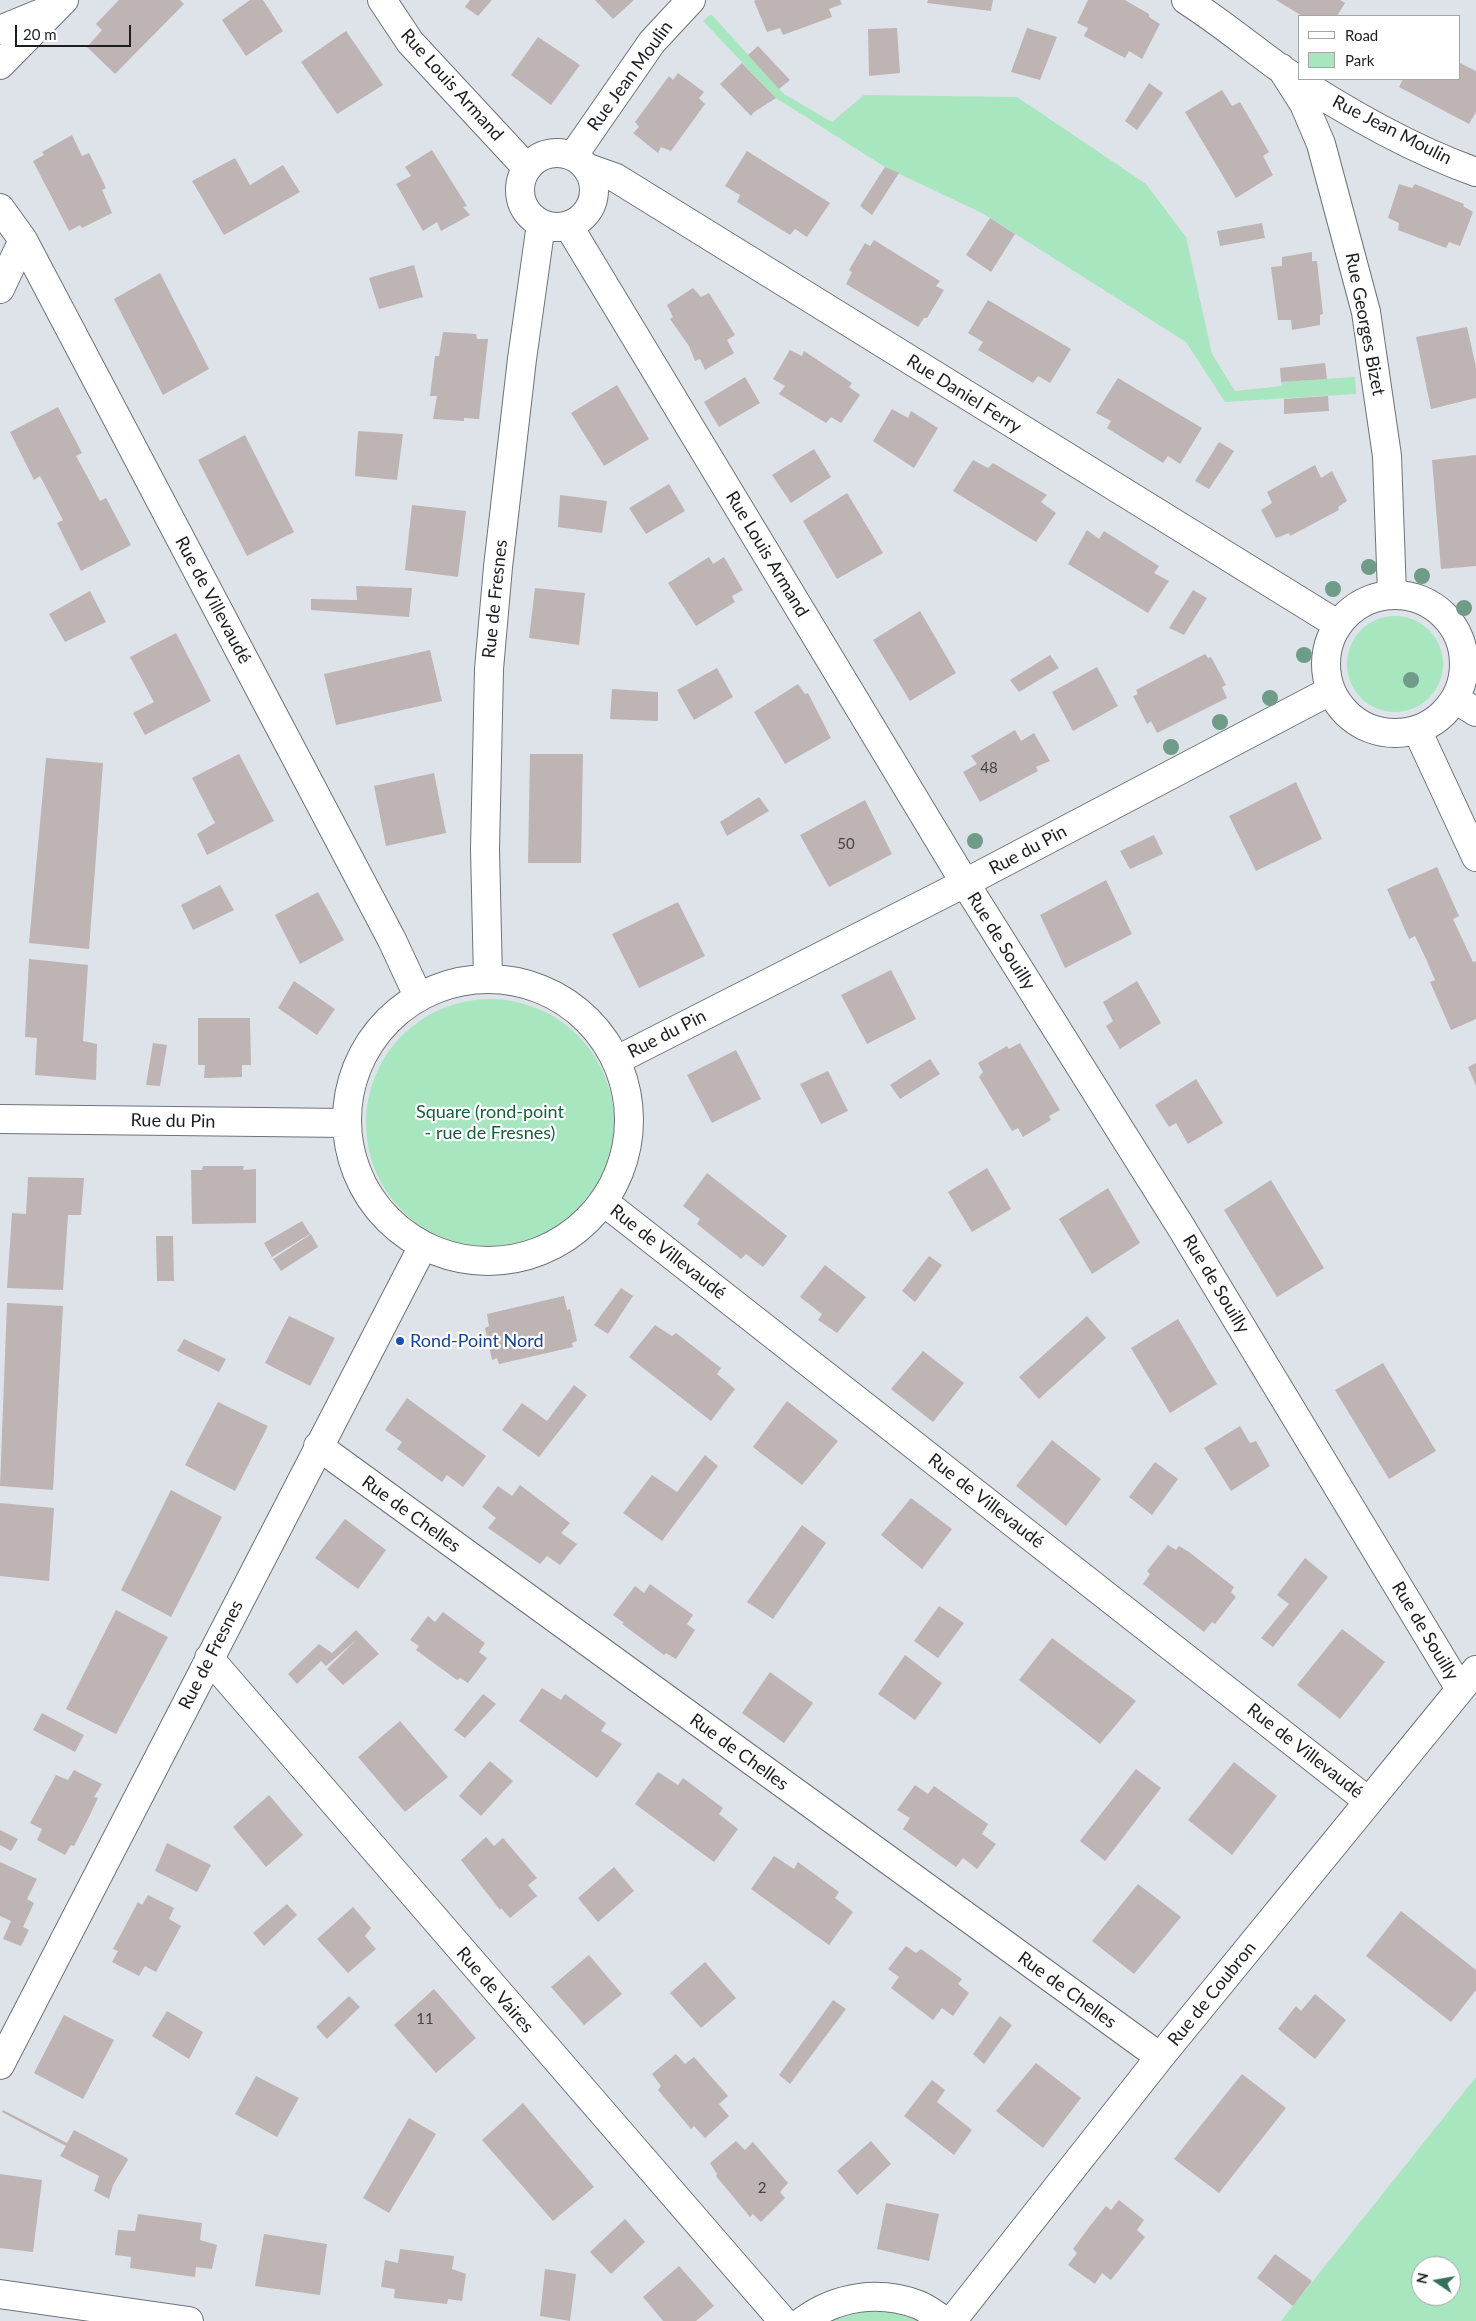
<!DOCTYPE html>
<meta charset="utf-8">
<style>
body{margin:0}
#map{position:relative;width:1476px;height:2321px;overflow:hidden;background:#dee3e9;font-family:Lato,sans-serif}
canvas{display:block}
.legend{position:absolute;left:1298px;top:15px;width:162px;height:65px;box-sizing:border-box;background:#fff;border:1px solid #a4a5a6;margin:0;padding:6px 9px;list-style:none;font-size:15px;color:#1c1e20}
.legend li{display:flex;align-items:center;gap:10px;height:25px}
.legend b{width:25px;border:1px solid #a4a5a6}
.north{position:absolute;left:1411px;top:2256px;width:50px;height:50px;box-sizing:border-box;background:#fff;border:1px solid #a4a5a6;border-radius:50%;rotate:282deg;font-size:14px;font-weight:700;line-height:20px;text-align:center;color:#1c1e20}
.north::after{content:'';display:block;margin:auto;width:18px;height:22px;background:#34715d;clip-path:polygon(50% 0,100% 100%,50% 72%,0 100%)}
.scale{position:absolute;left:15px;top:25px;width:116px;height:22px;box-sizing:border-box;border:2px solid #1c1e20;border-top:0;padding-left:6px;font-size:15px;line-height:18px;white-space:nowrap;color:#1c1e20;-webkit-text-stroke:4px #fff;paint-order:stroke}
</style>
<div id="map">
<canvas width="1476" height="2321"></canvas>
<ul class="legend">
<li><b style="height:6px;background:#fff"></b>Road</li>
<li><b style="height:14px;background:#a7e6be"></b>Park</li>
</ul>
<div class="north">N</div>
<div class="scale">20 m</div>
</div>
<script>
const context = document.querySelector('canvas').getContext('2d');
context.lineJoin = 'round';
function fill(path, color) { context.fillStyle = color; context.fill(path, 'evenodd'); }
function trace(path, color, width, dash) { context.strokeStyle = color; context.lineWidth = width; context.lineCap = dash ? 'butt' : 'round'; context.setLineDash(dash || []); context.stroke(path); }
function drawText(font, color, halo, rows, align = 'center') {
  context.font = font + ' Lato,sans-serif'; context.lineWidth = 4.5; context.setLineDash([]); context.textBaseline = 'middle'; context.strokeStyle = halo; context.fillStyle = color; for (const [text, x, y, turn = 0] of rows) {
    context.save(); context.translate(x, y); context.rotate((+turn || 0) * Math.PI / 180); context.textAlign = isNaN(turn) ? turn : align; if (halo) context.strokeText(text, 0, 0); context.fillText(text, 0, 0); context.restore();
  }
}
fill(new Path2D(`
 M711,14L784,94L832,122L864,95L1017,97L1146,184L1186,237L1212,354L1235,391L1282,386L1281,382L1355,377L1356,394L1225,402L1186,342L984,214L885,167L776,98L703,21Z
 M1347 664a48 48 0 1 1 96 0a48 48 0 1 1-96 0Z
 M366 1123a124 124 0 1 1 248 0a124 124 0 1 1-248 0Z
 M1476,2077V2321H1281ZM1421,2266H1451V2296H1421Z
 M861,2312H891L919,2321H831Z`), '#a7e6be');
fill(new Path2D(`
 M119,0H180L184,4L115,74L87,47L102,30L96,24Z
 M250,0H263L283,31L246,56L222,20Z
 M470,0H492L478,16L465,7Z
 M595,0H634L613,19Z
 M756,0H840L842,4L829,9L832,17L783,35L780,28L767,32L754,1Z
 M928,0H993L991,11L927,3Z
 M1088,0H1125L1149,14V17L1160,24L1142,59L1129,51L1125,58L1084,36L1088,28L1077,23Z
 M1276,0H1340L1345,3L1337,16H1302Z
 M897,28L900,73L869,76L868,29Z
 M1027,28L1057,37L1040,80L1011,72Z
 M346,31L383,85L337,114L301,62Z
 M538,37L580,65L551,105L511,75Z
 M758,46L790,80L779,89L748,55Z
 M742,63L776,98L754,112L751,116L720,84Z
 M1460,63L1476,71V112L1469,124L1399,87L1403,79H1460Z
 M678,73L704,92L699,98L705,104L671,151L661,147L658,153L633,133L639,127L635,122L669,76L673,80Z
 M1149,83L1163,93L1137,130L1125,121Z
 M1222,90L1232,106L1240,102L1269,152L1263,156L1273,175L1236,198L1185,112Z
 M72,135L82,156L89,153L92,159L106,188L102,190L112,213L82,228L80,225L69,231L33,161L44,155L42,152Z
 M432,150L467,206L463,207L470,215L441,231L437,222L423,231L396,184L411,176L405,167Z
 M747,151L830,203L807,237L795,229L790,235L737,202L740,195L725,186Z
 M235,158L250,185L283,165L300,192L224,235L192,181Z
 M885,167L899,173L872,215L860,206Z
 M1399,184L1412,188L1415,184L1464,204L1463,206L1473,212L1460,246L1449,242L1446,248L1398,230L1399,223L1388,218Z
 M990,218L1015,234L991,272L966,255Z
 M1262,223L1265,238L1220,246L1217,231Z
 M874,240L940,281L936,286L944,290L927,318H924L918,327L846,284L852,272L849,270L865,243L870,246Z
 M1312,252V261H1317L1323,314L1320,315V325L1292,330L1291,320H1278L1271,267L1282,266V257Z
 M414,265L423,297L379,309L369,278Z
 M160,273L209,369L163,395L114,299Z
 M693,288L701,297L709,293L735,335L727,340L734,353L705,370L700,359L695,361L689,346L670,319L673,317L667,305Z
 M988,300L1071,349L1050,383L1038,376L1033,383L978,350L983,342L968,333Z
 M1467,327L1476,367V398L1431,409L1416,337Z
 M443,332L476,334L477,339H488L479,419L464,418V421L433,419L437,396H430L435,356H439Z
 M790,350L802,356L804,351L852,383L849,387L860,395L841,423L831,417L826,423L779,394L785,386L773,379Z
 M1325,363L1327,379L1281,382L1280,368Z
 M745,377L760,403L719,427L704,402Z
 M1118,378L1202,428L1180,464L1168,456L1163,463L1107,428L1111,421L1096,413Z
 M617,385L649,439L604,466L571,413Z
 M1328,396L1329,411L1284,414V399Z
 M58,407L82,453L76,456L88,478L100,501L106,498L131,545L81,571L57,523L63,520L40,476L34,480L10,432Z
 M892,409L908,418L911,411L938,428L914,468L873,441Z
 M358,431L403,434L397,480L355,476Z
 M245,435L294,532L247,556L198,460Z
 M1219,442L1234,451L1209,489L1195,481Z
 M814,449L831,477L791,503L772,475Z
 M1476,455V566L1441,569L1432,460Z
 M973,460L988,468L993,463L1047,495L1041,502L1056,513L1036,542L953,491Z
 M1315,465L1321,478L1332,471L1347,501L1338,507L1339,510L1290,536L1289,533L1276,538L1261,510L1272,503L1267,492Z
 M669,484L685,511L646,534L629,508Z
 M847,493L883,553L837,579L803,521Z
 M560,495L607,501L602,533L558,527Z
 M412,505L466,511L458,577L405,570Z
 M1087,530L1099,539L1104,531L1159,566L1154,573L1169,581L1148,613L1068,564Z
 M709,557L713,564L724,557L743,590L732,596L735,602L696,626L668,583Z
 M356,586L412,588L409,617L311,610V599L357,600Z
 M535,588L585,593L579,645L529,638Z
 M1193,590L1207,598L1184,635L1169,628Z
 M90,591L106,622L65,642L49,614Z
 M920,611L956,673L910,701L873,640Z
 M176,633L211,701L145,735L133,713L154,702L130,657Z
 M430,650L442,701L336,725L324,674Z
 M1205,654L1208,658L1211,657L1226,685L1222,687L1227,698L1157,733L1151,721L1147,724L1133,696L1138,694L1136,690Z
 M1050,655L1059,668L1019,692L1010,680Z
 M1097,667L1118,706L1073,731L1052,692Z
 M717,668L733,697L694,720L677,690Z
 M798,684L805,694L808,693L831,738L785,764L754,712Z
 M612,689L658,692V721L610,719Z
 M1015,730L1021,741L1034,733L1050,761L1036,767L1038,771L980,802L963,772L977,764L971,756Z
 M239,754L274,821L207,855L197,834L215,823L192,778Z
 M530,754H583L581,863H528Z
 M46,758L103,763L89,949L29,943Z
 M434,773L446,833L386,846L374,786Z
 M1296,782L1322,839L1256,871L1229,816Z
 M759,797L769,811L727,836L720,822Z
 M865,800L892,854L829,887L800,835Z
 M1154,835L1163,854L1130,869L1120,851Z
 M1437,867L1459,916L1453,919L1473,962L1476,961V1019L1451,1030L1430,982L1435,980L1426,959L1415,936L1409,939L1387,889Z
 M1106,880L1132,934L1065,968L1040,915Z
 M220,885L234,910L193,930L181,905Z
 M318,892L344,940L300,964L275,915Z
 M678,902L705,956L639,988L612,934Z
 M29,959L88,965L83,1041L97,1044L96,1080L35,1075L37,1038L25,1037Z
 M891,970L916,1019L867,1044L841,995Z
 M294,981L335,1009L317,1035L278,1008Z
 M1137,981L1161,1023L1120,1049L1106,1026L1113,1021L1103,1002Z
 M198,1018H250L251,1065H242V1077L204,1078L205,1065H198Z
 M153,1043L167,1045L160,1086L146,1085Z
 M1020,1043L1060,1110L1049,1116L1051,1120L1023,1137L1018,1128L1012,1131L979,1077L983,1072L978,1063L1007,1046L1009,1049Z
 M736,1050L761,1099L712,1123L687,1075Z
 M930,1059L940,1074L900,1099L890,1085Z
 M1476,1063V1086L1468,1067Z
 M828,1071L848,1111L821,1124L800,1084Z
 M1196,1079L1223,1123L1188,1144L1176,1123L1169,1127L1155,1105Z
 M203,1166H244L243,1170L256,1169V1223L192,1224L191,1170H202Z
 M987,1168L1011,1209L972,1232L948,1192Z
 M707,1173L787,1236L763,1267L746,1254L741,1259L697,1224L700,1219L683,1206Z
 M28,1177L84,1178L81,1215H68L63,1290L7,1288L12,1213L26,1214Z
 M1271,1180L1324,1268L1277,1297L1224,1210Z
 M1108,1188L1140,1243L1092,1274L1059,1219Z
 M302,1221L310,1234L272,1257L264,1243Z
 M311,1234L318,1247L281,1271L273,1259Z
 M156,1236H173L174,1281H157Z
 M929,1256L942,1265L915,1302L902,1291Z
 M825,1265L866,1297L837,1333L818,1320L822,1314L800,1297Z
 M621,1288L633,1296L608,1334L594,1325Z
 M564,1296L567,1310L570,1309L577,1341L572,1343L573,1347L499,1364L497,1358L492,1360L485,1328L489,1326L487,1314Z
 M7,1303L63,1306L53,1490L0,1486Z
 M289,1316L335,1338L310,1386L265,1363Z
 M1087,1316L1106,1338L1039,1399L1019,1377Z
 M1178,1319L1217,1384L1170,1413L1131,1348Z
 M655,1325L672,1336L676,1333L721,1368L717,1374L735,1389L711,1421L629,1357Z
 M184,1339L226,1359L219,1372L177,1351Z
 M923,1351L964,1383L933,1422L891,1389Z
 M1383,1363L1436,1451L1389,1479L1335,1390Z
 M574,1385L587,1395L539,1457L502,1430L522,1403L547,1421Z
 M407,1398L486,1456L463,1487L447,1475L442,1482L397,1449L402,1442L385,1430Z
 M787,1401L838,1441L802,1485L753,1447Z
 M218,1402L268,1426L235,1491L185,1465Z
 M1240,1426L1250,1443L1256,1441L1270,1466L1231,1491L1204,1448Z
 M1052,1440L1101,1479L1066,1526L1016,1486Z
 M705,1455L718,1466L662,1541L623,1513L652,1475L677,1492Z
 M1155,1462L1178,1479L1152,1515L1129,1497Z
 M520,1485L570,1523L561,1533L577,1544L560,1565L547,1556L540,1564L488,1528L496,1518L482,1507L498,1486L512,1496Z
 M171,1490L222,1517L171,1617L121,1590Z
 M911,1498L952,1529L922,1569L881,1535Z
 M0,1503L54,1508L49,1581L0,1576Z
 M345,1519L386,1550L358,1589L315,1558Z
 M802,1525L826,1543L773,1619L747,1602Z
 M1168,1545L1176,1550L1179,1546L1189,1552L1234,1587L1231,1592L1236,1597L1215,1624L1212,1622L1204,1632L1143,1584L1150,1574L1147,1571Z
 M1305,1558L1328,1577L1273,1647L1261,1638L1289,1604L1277,1595Z
 M650,1584L693,1615L687,1624L695,1630L676,1659L666,1653L664,1655L622,1624L624,1623L613,1615L635,1586L644,1593Z
 M939,1606L964,1623L938,1658L914,1641Z
 M116,1610L168,1637L116,1734L66,1709Z
 M443,1612L485,1643L479,1652L487,1658L468,1683L460,1678L457,1680L416,1650L419,1646L410,1640L428,1616L435,1622Z
 M1342,1629L1385,1662L1340,1719L1297,1685Z
 M356,1630L379,1654L343,1685L327,1669L356,1640L326,1666L321,1661L297,1684L288,1674L319,1644L332,1653Z
 M1052,1638L1136,1701L1100,1744L1019,1680Z
 M905,1655L942,1683L915,1720L878,1694Z
 M770,1672L813,1703L784,1743L742,1713Z
 M542,1688L561,1700L565,1694L606,1723L601,1731L622,1744L597,1778L519,1721Z
 M483,1694L496,1704L465,1738L454,1730Z
 M42,1713L84,1735L75,1752L33,1730Z
 M400,1721L448,1777L405,1812L358,1757Z
 M490,1761L513,1781L481,1816L459,1796Z
 M1234,1762L1277,1796L1232,1855L1188,1820Z
 M1136,1769L1161,1788L1105,1861L1080,1841Z
 M74,1770L102,1784L94,1797L98,1798L87,1821L74,1846L71,1845L65,1855L37,1840L42,1829L30,1823L56,1775L68,1780Z
 M658,1772L678,1785L683,1778L723,1808L719,1814L738,1829L714,1862L635,1804Z
 M915,1785L928,1794L934,1786L988,1824L982,1834L996,1844L977,1869L963,1858L956,1867L903,1829L910,1818L897,1810Z
 M269,1795L303,1835L266,1867L233,1827Z
 M0,1830L18,1839L11,1851L0,1845Z
 M486,1837L494,1846L503,1838L537,1878L528,1885L537,1896L510,1918L501,1908L500,1910L461,1860Z
 M167,1843L211,1865L197,1892L155,1871Z
 M774,1856L794,1869L798,1862L839,1892L835,1898L853,1912L829,1945L751,1889Z
 M0,1862L37,1879L27,1899L34,1903L23,1927L29,1930L21,1946L3,1939L11,1921L0,1916Z
 M614,1867L634,1891L598,1922L578,1898Z
 M1138,1884L1181,1917L1134,1974L1092,1941Z
 M148,1895L174,1908L169,1919L181,1926L156,1972L145,1966L139,1976L112,1962L118,1951L113,1949L138,1902L142,1905Z
 M287,1904L297,1915L264,1946L253,1933Z
 M353,1907L371,1928L365,1936L376,1949L348,1973L317,1939Z
 M1401,1911L1476,1970V1990L1451,2022L1366,1956Z
 M906,1946L916,1953L921,1949L962,1979L958,1984L969,1993L953,2016L942,2008L933,2020L891,1988L899,1977L888,1969Z
 M589,1955L622,1994L584,2025L551,1987Z
 M705,1962L736,1998L701,2028L670,1993Z
 M434,1989L476,2038L436,2073L394,2025Z
 M1315,1994L1346,2020L1315,2059L1278,2029L1296,2006L1301,2011Z
 M349,1996L360,2007L327,2039L316,2027Z
 M833,2000L846,2009L790,2084L779,2075Z
 M167,2011L203,2032L189,2059L152,2036Z
 M64,2015L114,2040L83,2099L34,2073Z
 M1000,2016L1012,2025L984,2064L973,2054Z
 M676,2054L685,2064L694,2057L728,2096L719,2104L729,2116L705,2138L694,2126L691,2129L658,2090L661,2086L652,2074Z
 M1036,2063L1081,2098L1043,2148L996,2111Z
 M1242,2074L1286,2108L1219,2193L1174,2159Z
 M256,2076L299,2098L277,2137L235,2114Z
 M932,2080L945,2090L937,2102L972,2130L954,2155L904,2116Z
 M523,2103L594,2187L553,2221L482,2140Z
 M3,2110L67,2143L74,2130L127,2158L128,2160L113,2185L109,2199L94,2191L99,2176L60,2156L66,2146L2,2112Z
 M409,2118L436,2134L389,2213L363,2198Z
 M736,2141L745,2150L753,2142L788,2183L780,2192L785,2198L761,2222L753,2214L750,2217L716,2176L717,2174L710,2163Z
 M871,2141L891,2164L857,2195L837,2171Z
 M0,2174L42,2180L33,2252L0,2248Z
 M1119,2200L1144,2220L1137,2230L1145,2237L1111,2280L1102,2273L1095,2284L1068,2265L1077,2253L1073,2249L1090,2226L1106,2206L1111,2210Z
 M886,2203L939,2214L929,2261L877,2249Z
 M138,2214L202,2223L200,2240L217,2245L212,2269L196,2267L195,2277L130,2268L131,2257L115,2255L118,2230L135,2231Z
 M625,2219L645,2242L611,2274L590,2252Z
 M264,2234L327,2244L320,2295L255,2286Z
 M400,2249L454,2256L452,2269L466,2274L462,2301L448,2299L447,2304L394,2298L395,2289L381,2287L385,2260L398,2263Z
 M1275,2254L1312,2281L1293,2306L1257,2278Z
 M679,2266L714,2306L696,2321H663L643,2297Z
 M545,2269L576,2274L570,2321L540,2316Z`), '#bdb4b3');
const minor = new Path2D(`
 M382,0L410,42L527,168
 M1186,0C1219,21 1249,46 1281,69C1341,109 1408,148 1476,172
 M1281,68L1304,104L1321,144L1366,312L1387,456L1392,594
 M520 190a37 37 0 1 1 74 0a37 37 0 1 1-74 0Z
 M573,156L652,42L691,0
 M588,168L616,178L1337,624
 M0,208L23,240L392,940L418,996
 M568,225L965,883L1181,1227L1460,1689
 M0,289L23,240
 M1326 664a69 69 0 1 1 138 0a69 69 0 1 1-138 0Z
 M1455,699L1476,712
 M1417,730L1476,857
 M488,978L485,849L489,669L498,567L522,359L541,224
 M347 1120a141 141 0 1 1 282 0a141 141 0 1 1-282 0Z
 M617,1060L965,883L1330,691
 M0,1119L346,1123
 M604,1202L1368,1801
 M318,1446L1160,2057
 M209,1658L783,2321
 M0,2065L423,1246
 M0,2294L189,2321
 M803,2321C837,2296 879,2290 919,2305C928,2309 937,2316 945,2321
 M952,2321L1160,2057L1476,1670`);
const tertiary = new Path2D(`
 M0,30L46,11
 M0,65L64,0`);
trace(minor, '#6e7378', 30);
trace(tertiary, '#6e7378', 30);
trace(minor, '#fff', 28);
trace(tertiary, '#fff', 28);
context.fillStyle = '#6f9b89';
for (const [x, y] of [
 [1369,567],
 [1422,576],
 [1333,589],
 [1464,608],
 [1304,655],
 [1411,680],
 [1270,698],
 [1220,722],
 [1171,747],
 [975,841]
]) { context.beginPath(); context.arc(x, y, 8, 0, 2 * Math.PI); context.fill(); }
for (const [x, y, r, color] of [
 [400,1341,5,"#1a4fb4"]
]) { const dot = new Path2D(); dot.arc(x, y, r, 0, 2 * Math.PI); context.fillStyle = color; context.fill(dot); trace(dot, '#fff', 2); }
drawText('15px', '#444445', null, [
 ["48",989,768],
 ["50",846,844],
 ["11",425,2019],
 ["2",762,2188]
]);
drawText('18px', '#1c1e20', '#fff', [
 ["Rue Jean Moulin",630,76,-54],
 ["Rue Louis Armand",452,85,48],
 ["Rue Jean Moulin",1392,130,27],
 ["Rue Georges Bizet",1365,324,79],
 ["Rue Daniel Ferry",964,394,32],
 ["Rue Louis Armand",767,554,59],
 ["Rue de Fresnes",495,599,-84],
 ["Rue de Villevaudé",213,600,62],
 ["Rue du Pin",1028,850,-28],
 ["Rue de Souilly",1001,941,58],
 ["Rue du Pin",667,1034,-27],
 ["Rue du Pin",173,1121,1],
 ["Rue de Villevaudé",668,1252,38],
 ["Rue de Souilly",1216,1284,59],
 ["Rue de Villevaudé",986,1501,38],
 ["Rue de Chelles",411,1514,36],
 ["Rue de Souilly",1425,1631,59],
 ["Rue de Fresnes",211,1655,-63],
 ["Rue de Villevaudé",1305,1751,38],
 ["Rue de Chelles",739,1752,36],
 ["Rue de Vaires",495,1990,49],
 ["Rue de Chelles",1067,1990,36],
 ["Rue de Coubron",1212,1994,-51]
]);
drawText('18px', '#15603a', '#fff', [
 ["Square (rond-point",490,1112],
 ["- rue de Fresnes)",490,1133]
]);
drawText('18px', '#164399', '#fff', [
 ["Rond-Point Nord",410,1341]
], 'left');
</script>
